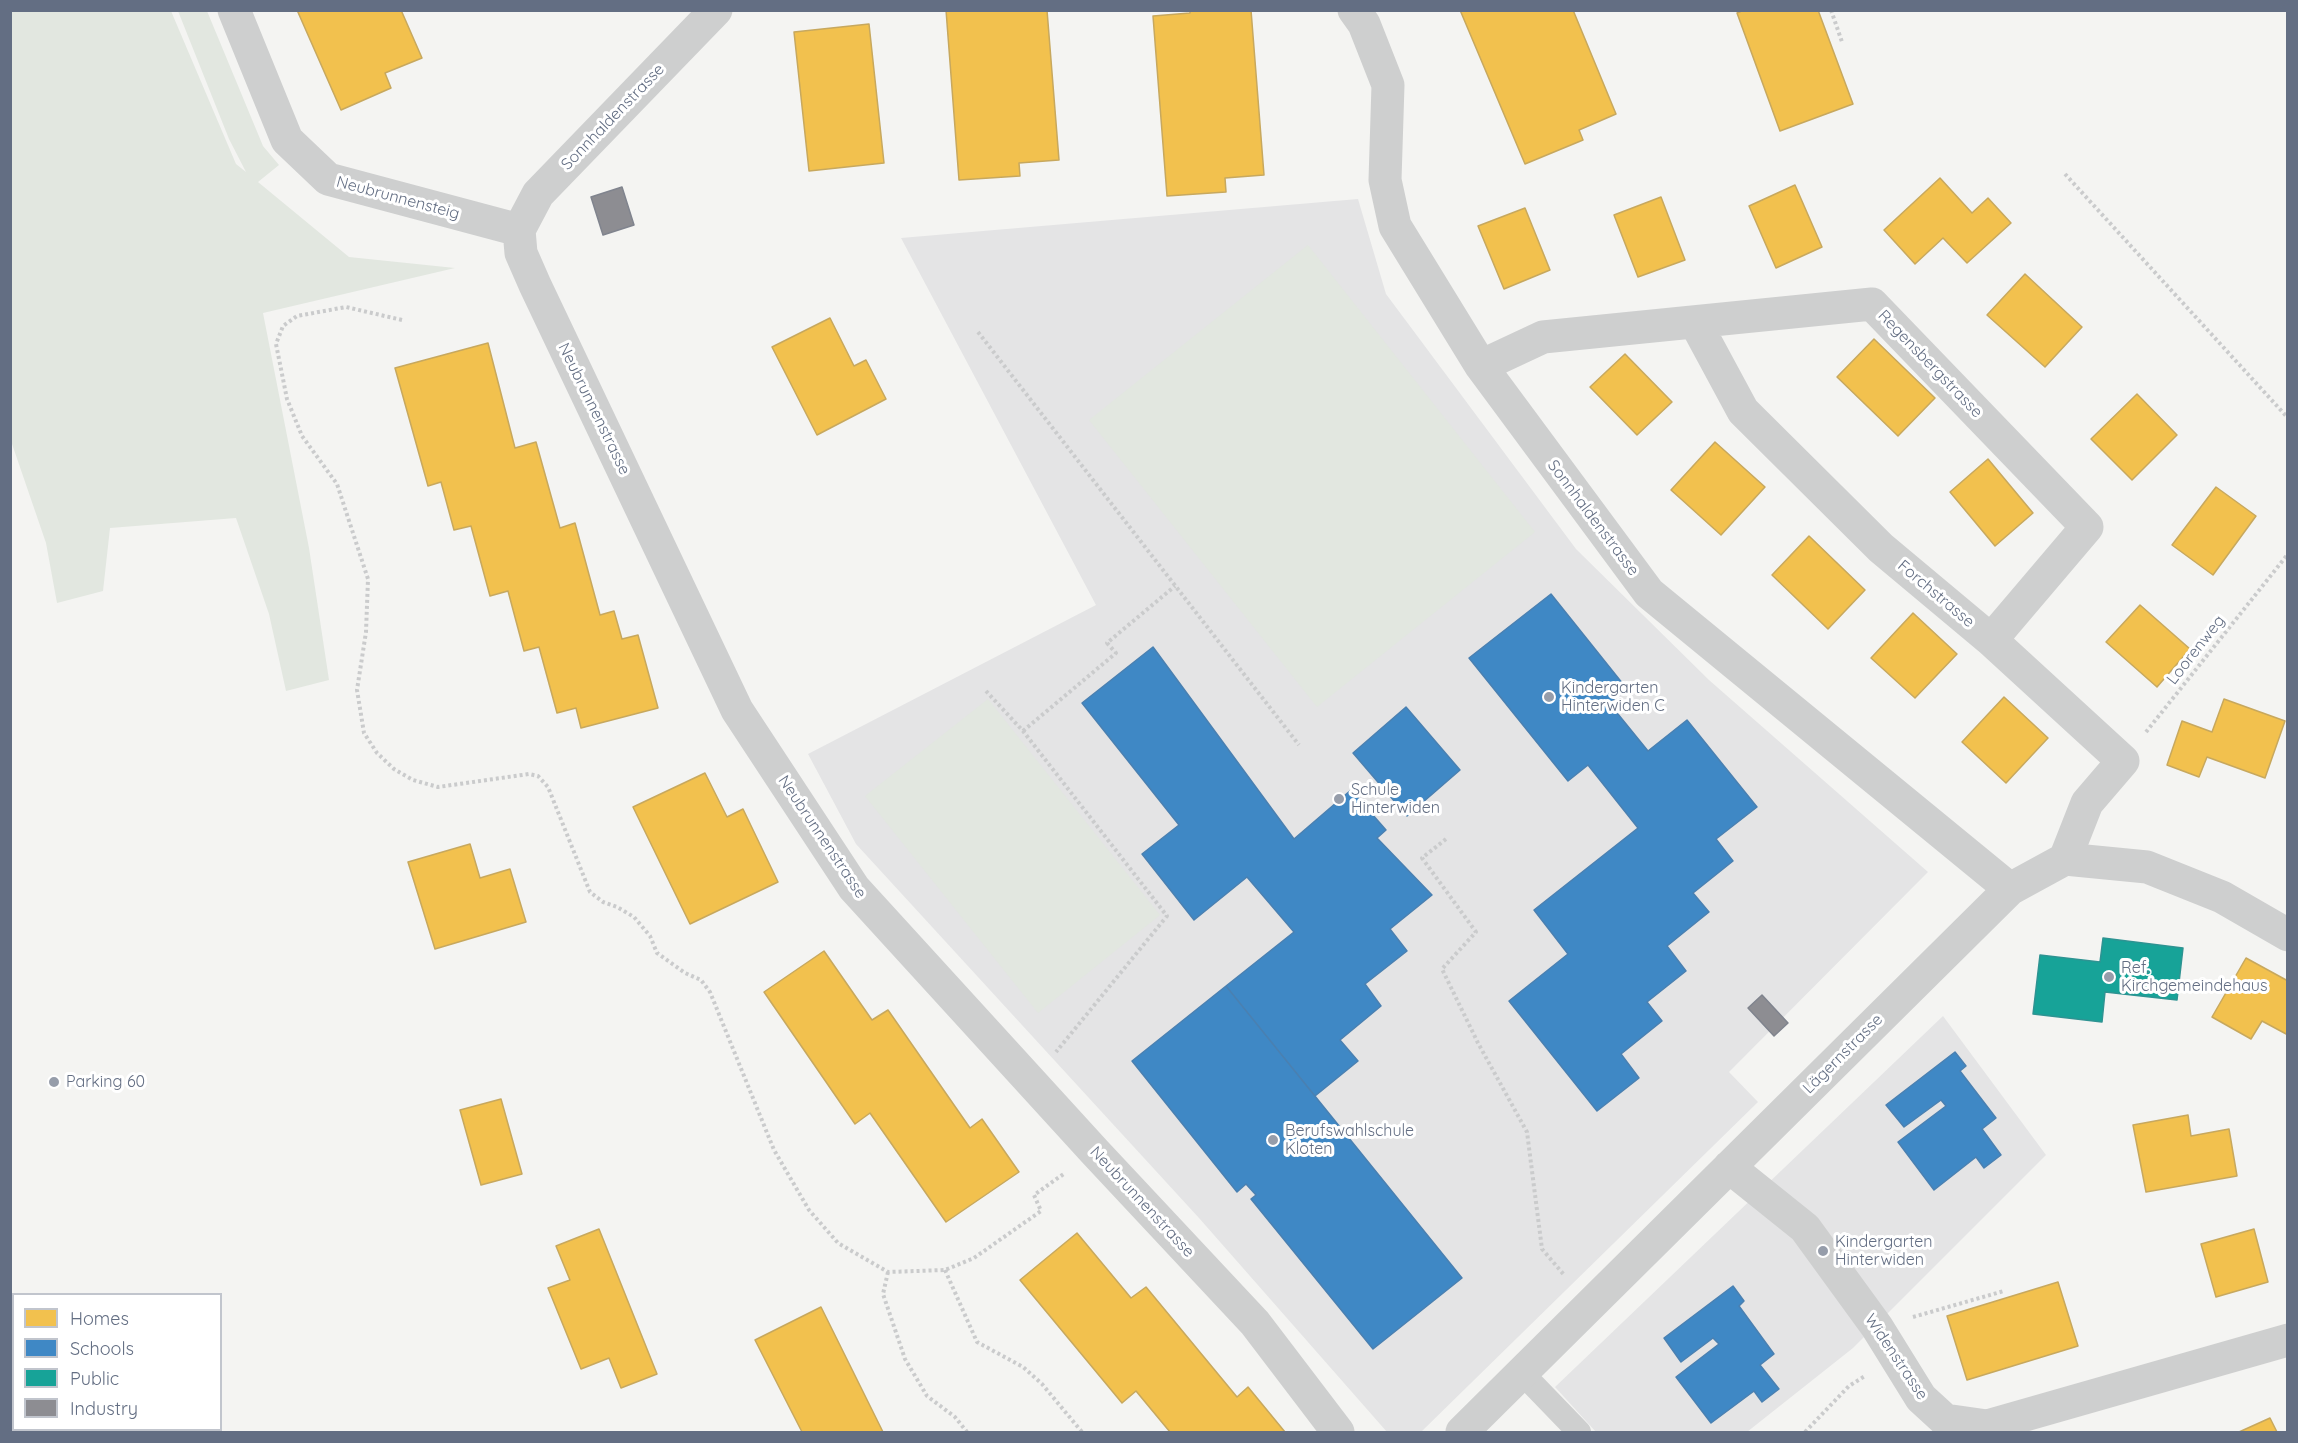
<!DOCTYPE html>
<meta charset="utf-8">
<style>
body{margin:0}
#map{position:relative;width:2298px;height:1443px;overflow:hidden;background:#f4f4f2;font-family:Quicksand,sans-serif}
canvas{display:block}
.frame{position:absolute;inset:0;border:12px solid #636e83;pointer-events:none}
.legend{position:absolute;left:12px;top:1293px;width:210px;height:138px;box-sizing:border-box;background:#fff;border:2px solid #c1c5cd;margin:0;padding:8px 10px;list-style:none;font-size:18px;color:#636e83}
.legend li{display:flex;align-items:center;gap:12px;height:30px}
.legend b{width:30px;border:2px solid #c1c5cd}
</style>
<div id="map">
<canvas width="2298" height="1443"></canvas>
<div class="frame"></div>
<ul class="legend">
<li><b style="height:16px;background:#f2c14e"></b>Homes</li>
<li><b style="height:16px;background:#3f88c5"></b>Schools</li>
<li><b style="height:16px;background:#17a398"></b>Public</li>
<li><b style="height:16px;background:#8d8d92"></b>Industry</li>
</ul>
</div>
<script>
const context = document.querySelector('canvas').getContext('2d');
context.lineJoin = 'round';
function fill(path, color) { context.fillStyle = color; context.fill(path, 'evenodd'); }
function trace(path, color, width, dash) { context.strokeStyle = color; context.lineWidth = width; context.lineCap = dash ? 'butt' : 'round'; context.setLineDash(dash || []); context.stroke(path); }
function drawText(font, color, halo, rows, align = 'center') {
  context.font = font + ' Quicksand,sans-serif'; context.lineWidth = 6; context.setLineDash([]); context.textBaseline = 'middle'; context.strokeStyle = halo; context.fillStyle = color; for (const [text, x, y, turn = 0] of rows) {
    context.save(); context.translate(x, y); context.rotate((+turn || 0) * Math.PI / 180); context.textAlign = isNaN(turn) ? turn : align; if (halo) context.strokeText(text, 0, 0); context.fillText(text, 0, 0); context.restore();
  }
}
fill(new Path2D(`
 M1358,199L1386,294L1576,549L1709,680L1928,872L1729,1072L1758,1102L1421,1432H1387L1199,1218L856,844L808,754L1096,605L901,238Z
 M1943,1016L2046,1155L1853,1348L1747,1432H1596L1555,1387Z`), '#e4e4e5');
fill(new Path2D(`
 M10,11H171L236,164L246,172L229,139L178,11H207L263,146L279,165L258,182L349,257L455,268L263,313L309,548L329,680L286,691L269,614L236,518L110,528L103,591L57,603L46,543L11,441Z
 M1308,245L1535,532L1317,707L1089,420Z
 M988,699L1160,915L1038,1013L865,796Z`), '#e2e7e0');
const homes = new Path2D(`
 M297,10H401L422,58L385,73L391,88L341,110Z
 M946,10H1047L1059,160L1019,163L1020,176L959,180Z
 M1190,10H1251L1264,175L1225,178L1226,192L1167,196L1153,16L1190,13Z
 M1460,10H1573L1616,114L1579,130L1583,140L1525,164Z
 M1744,10H1818L1853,104L1780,131L1737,13Z
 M869,24L884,163L809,171L794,32Z
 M1940,178L1972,213L1988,198L2011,223L1967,263L1943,238L1915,264L1884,230Z
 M1795,185L1822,247L1776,268L1749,206Z
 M1661,197L1685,260L1638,277L1614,215Z
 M1525,208L1550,270L1504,289L1478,226Z
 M2025,274L2082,327L2045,367L1987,315Z
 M830,318L854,366L866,360L886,399L817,435L772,347Z
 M1874,339L1935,398L1898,436L1837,377Z
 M488,343L515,448L536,442L560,528L575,523L600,615L614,611L622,639L638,635L658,708L581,728L576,708L557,713L539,647L524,651L508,591L490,596L471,526L454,530L441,482L428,486L395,368Z
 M1625,354L1672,402L1637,435L1590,387Z
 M2137,394L2177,435L2132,480L2091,439Z
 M1715,442L1765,487L1721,535L1671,490Z
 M1988,459L2033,513L1995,546L1950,492Z
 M2216,487L2256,516L2213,575L2172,545Z
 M1809,536L1865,590L1828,629L1772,575Z
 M2140,605L2190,649L2157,687L2106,642Z
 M1913,613L1957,654L1915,698L1871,658Z
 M2004,697L2048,738L2006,783L1962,742Z
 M2224,699L2285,721L2265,778L2207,757L2199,777L2167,765L2182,721L2212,732Z
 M705,773L727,817L743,809L778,882L690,924L633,807Z
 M470,844L480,878L510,869L526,922L435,949L408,862Z
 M824,951L872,1020L888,1010L970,1128L982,1119L1019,1172L946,1222L870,1113L855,1124L764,992Z
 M2246,958L2288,981V1035L2262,1021L2251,1039L2212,1017Z
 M501,1099L522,1174L481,1185L460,1110Z
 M2188,1115L2191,1136L2229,1129L2237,1176L2146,1192L2133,1125Z
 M599,1229L657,1374L621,1388L609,1358L581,1369L548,1288L570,1280L556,1246Z
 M2254,1229L2268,1282L2216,1297L2201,1244Z
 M1077,1233L1131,1298L1146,1287L1237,1397L1248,1387L1285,1432H1170L1136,1391L1122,1403L1020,1280Z
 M2058,1282L2078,1346L1967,1380L1947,1316Z
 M821,1307L883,1432H802L755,1340Z
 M2270,1418L2277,1432H2239Z`);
fill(homes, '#f2c14e');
trace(homes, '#c7a85e', 1.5);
const schools = new Path2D(`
 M1551,594L1627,689L1609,703L1648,751L1687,720L1757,807L1716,839L1733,861L1693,893L1709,912L1667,946L1686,971L1647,1002L1662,1021L1621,1054L1639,1078L1597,1111L1509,1001L1568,954L1534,910L1638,828L1588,765L1568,781L1469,658Z
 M1153,647L1294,839L1351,790L1386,830L1377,838L1432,895L1390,929L1407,951L1365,984L1381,1006L1340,1040L1358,1061L1315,1096L1226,986L1294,932L1247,877L1194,920L1142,854L1179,825L1082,703Z
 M1406,707L1460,770L1407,816L1353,753Z
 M1226,986L1462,1278L1373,1349L1251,1199L1256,1195L1246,1184L1237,1192L1132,1061Z
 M1955,1052L1966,1066L1960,1071L1996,1118L1982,1129L2001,1155L1984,1168L1976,1157L1934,1190L1898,1142L1946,1106L1941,1100L1904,1127L1886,1105Z
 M1733,1286L1744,1301L1739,1306L1774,1354L1760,1365L1779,1389L1762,1402L1754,1391L1711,1423L1676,1377L1719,1344L1713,1338L1681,1362L1664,1338Z`);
fill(schools, '#3f88c5');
trace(schools, '#4a80b1', 1.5);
const public = new Path2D(`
 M2103,938L2183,948L2177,1000L2105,992L2102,1022L2033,1014L2040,955L2100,962Z`);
fill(public, '#17a398');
trace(public, '#2e9392', 1.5);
const industry = new Path2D(`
 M622,187L634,225L603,235L591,197Z
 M1762,995L1788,1023L1774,1036L1748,1008Z`);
fill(industry, '#8d8d92');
trace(industry, '#80848e', 1.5);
const secondary = new Path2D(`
 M10,1392L14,1393
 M86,1430L92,1432
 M10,1431L13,1432`);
trace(secondary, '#cfd1d1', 34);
trace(new Path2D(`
 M1831,10L1842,42
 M2065,174L2288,418
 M402,320L346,307L297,316L283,326L276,344L287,399L302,436L337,484L368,579L366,632L357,690L364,733L377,753L394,769L413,780L438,787L529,774L538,776L548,787L590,892L603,902L617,907L634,917L650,936L657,953L685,973L701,980L710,992L774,1150L809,1210L838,1243L888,1272L945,1270L974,1258L1041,1211L1034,1195L1065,1173
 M978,332L1299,745
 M986,691L1023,731L1167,916L1056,1052
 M1023,731L1116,653L1107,643L1175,586
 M2146,732L2288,554
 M1446,839L1422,858L1476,932L1442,969L1478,1043L1527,1132L1542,1249L1565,1276
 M945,1270L977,1342L1023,1367L1042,1384L1082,1432
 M888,1272L883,1294L905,1359L927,1396L955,1417L967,1432
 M1913,1317L2004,1291
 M10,1329L14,1330
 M133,1430L135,1432
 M1805,1432L1849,1386L1865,1376`), '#cacbcc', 4, [3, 3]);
trace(new Path2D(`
 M1522,1373L1579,1432`), '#cecfcf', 24);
trace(new Path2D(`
 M234,10L287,140L328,179L519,230
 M1354,10L1364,24L1388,85L1385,180L1395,226L1481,366L1649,593L2010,889
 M519,230L521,253L535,285L737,710L854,888L1095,1152L1255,1323L1338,1432
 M519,230L538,194L716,10
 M1695,322L1743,411L1881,548L1991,640L2123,761L2087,803L2065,859
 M1481,366L1543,337L1872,304L2087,527L1991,640
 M1729,1167L1805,1228L1877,1327L1921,1398L1945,1420L1987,1426L2288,1340
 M1462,1432L2010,889L2065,859L2147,867L2222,897L2288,935`), '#cecfcf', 33);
trace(secondary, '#e0e1e2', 33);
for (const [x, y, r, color] of [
 [1549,697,6,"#969daa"],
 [1339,799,6,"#969daa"],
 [2109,977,6,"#969daa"],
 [54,1082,6,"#969daa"],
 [1273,1140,6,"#969daa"],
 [1823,1251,6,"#969daa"]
]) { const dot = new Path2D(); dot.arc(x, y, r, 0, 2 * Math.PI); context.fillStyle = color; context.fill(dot); trace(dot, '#fff', 2); }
drawText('16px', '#636e83', '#fff', [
 ["Sonnhaldenstrasse",613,117,-46],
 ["Neubrunnensteig",398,198,15],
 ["Regensbergstrasse",1930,364,46],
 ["Neubrunnenstrasse",594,409,64],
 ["Sonnhaldenstrasse",1593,518,53],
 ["Forchstrasse",1936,594,40],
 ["Loorenweg",2196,650,-52],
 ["Neubrunnenstrasse",822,837,56],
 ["Lägernstrasse",1843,1054,-45],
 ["Neubrunnenstrasse",1142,1202,47],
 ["Widenstrasse",1896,1357,56]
]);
drawText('16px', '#636e83', '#fff', [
 ["Kindergarten",1561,688],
 ["Hinterwiden C",1561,706],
 ["Schule",1351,790],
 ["Hinterwiden",1351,808],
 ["Ref.",2121,968],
 ["Kirchgemeindehaus",2121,986],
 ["Parking 60",66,1082],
 ["Berufswahlschule",1285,1131],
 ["Kloten",1285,1149],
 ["Kindergarten",1835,1242],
 ["Hinterwiden",1835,1260]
], 'left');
</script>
